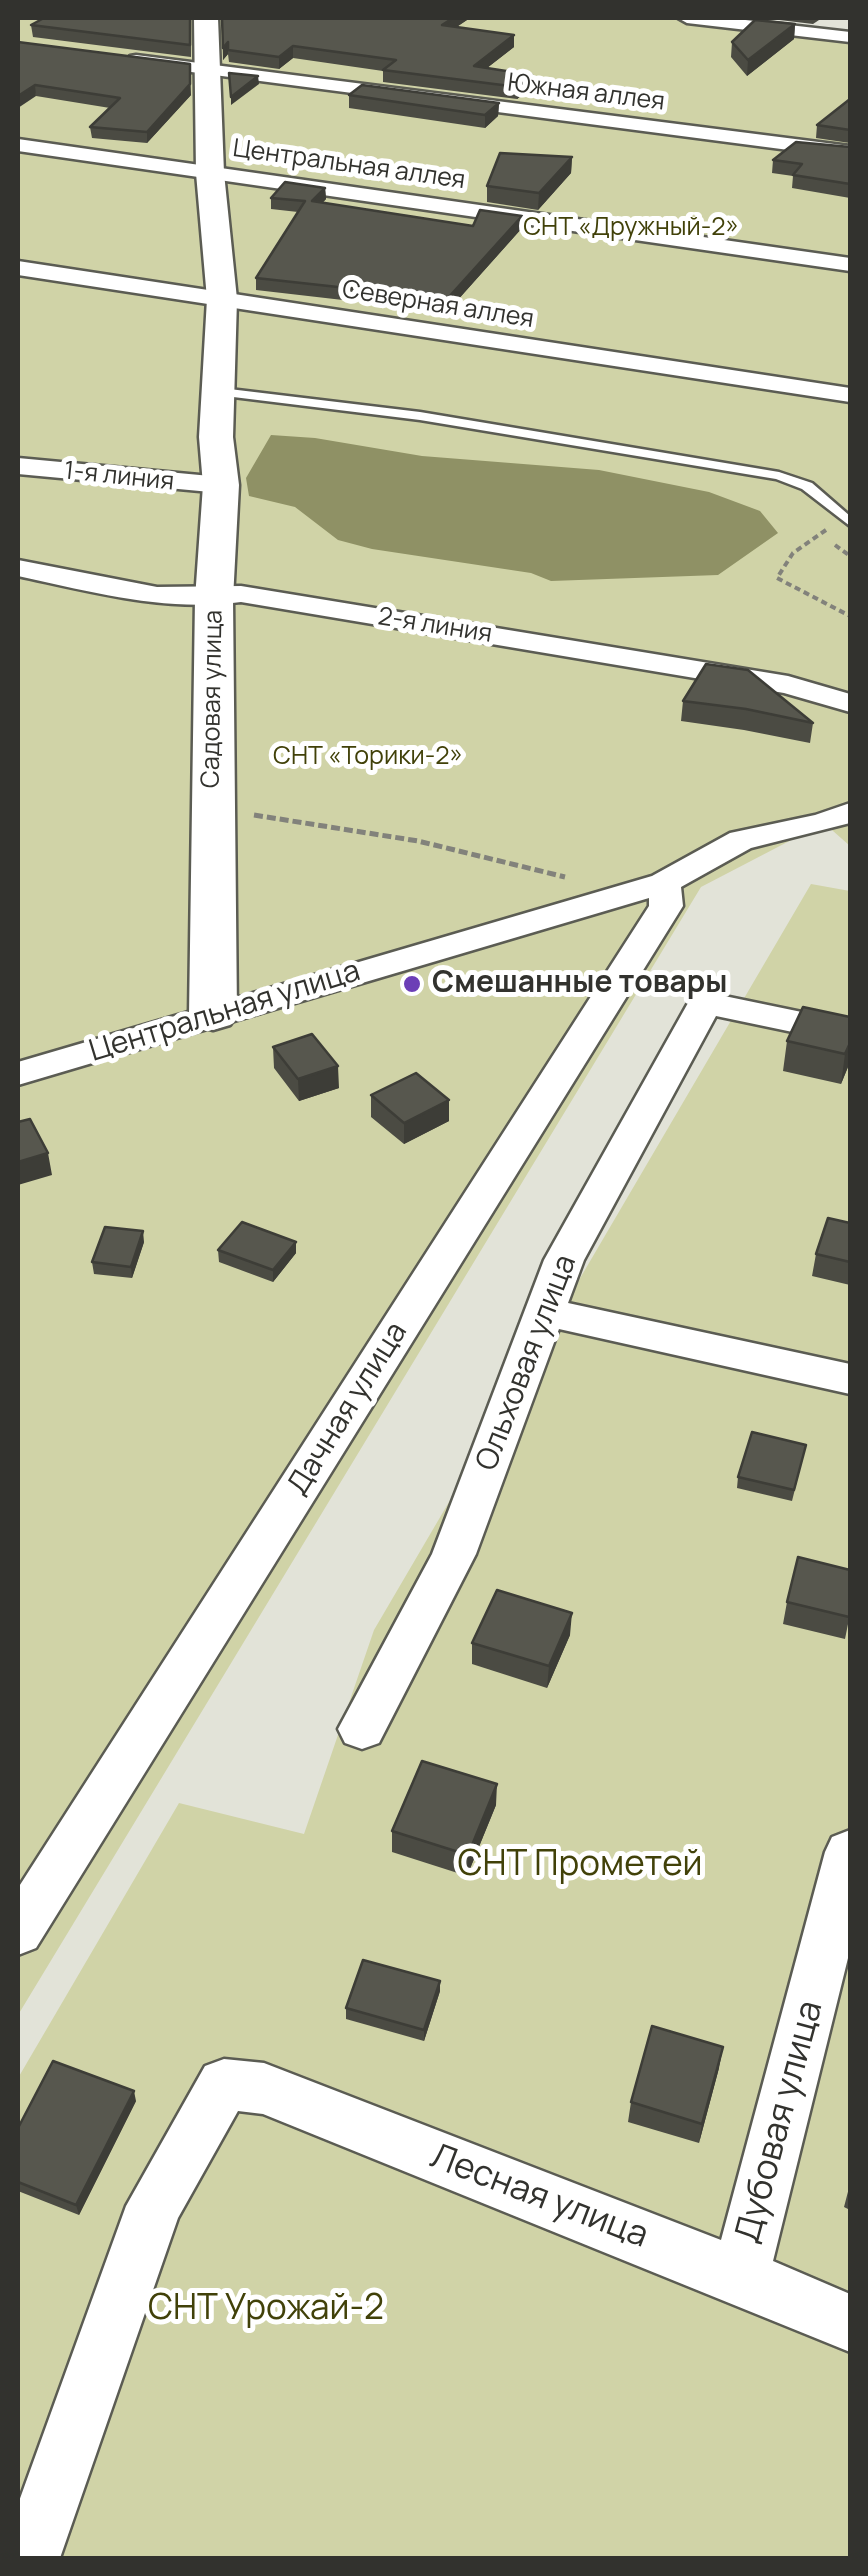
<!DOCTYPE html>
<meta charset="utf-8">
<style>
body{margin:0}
#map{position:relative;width:868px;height:2576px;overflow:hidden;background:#e2e3d8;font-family:Manrope,sans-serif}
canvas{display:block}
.frame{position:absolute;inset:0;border:20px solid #32322e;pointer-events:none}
</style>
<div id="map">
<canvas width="868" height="2576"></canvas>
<div class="frame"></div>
</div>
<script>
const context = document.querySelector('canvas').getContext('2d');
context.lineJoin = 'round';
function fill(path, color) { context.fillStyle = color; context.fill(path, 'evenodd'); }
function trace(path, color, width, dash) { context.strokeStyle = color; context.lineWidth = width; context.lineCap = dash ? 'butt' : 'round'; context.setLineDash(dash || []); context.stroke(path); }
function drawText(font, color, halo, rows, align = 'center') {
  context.font = font + ' Manrope,sans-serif'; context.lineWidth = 10; context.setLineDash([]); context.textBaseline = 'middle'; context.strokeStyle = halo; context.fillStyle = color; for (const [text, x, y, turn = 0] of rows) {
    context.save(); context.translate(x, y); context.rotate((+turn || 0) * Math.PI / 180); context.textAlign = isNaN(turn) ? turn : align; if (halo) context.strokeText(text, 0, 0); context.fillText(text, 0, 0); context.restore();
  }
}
fill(new Path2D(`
 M18,18H687L850,37V846L824,823L701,887L18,2015Z
 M811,884L850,891V2558H18V2078L179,1803L304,1834L374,1630Z`), '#d0d3a7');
fill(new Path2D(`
 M271,435L315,438L422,456L599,470L709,492L760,511L778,533L718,575L551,581L531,573L372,549L338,540L295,507L249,496L246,478Z`), '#8f9165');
const lane = new Path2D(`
 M221,388L420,412L779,472L812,483L850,516V526L802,489L776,479L420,420L217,395V389Z`);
const street = new Path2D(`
 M678,18H728L850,32V42L687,23Z
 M136,55L850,146V158L130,64V56Z
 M18,139L850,258V271L18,151Z
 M18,261L850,388V402L18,275Z
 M18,458L221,477L234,485L221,493L18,474Z
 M18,560L157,587L241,586L788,676L850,694V712L784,693L241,602C164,612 92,592 18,576Z
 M850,803V823L751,848L681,887L683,906L36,1948L18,1955V1888L649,906V898L18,1085V1062L652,876L730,833L815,815Z
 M705,992L850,1022V1044L716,1016L584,1260L568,1303L850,1364V1394L559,1329L476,1554L379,1743L362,1749L345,1743L338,1729L432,1554L544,1260L688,1003L693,996Z
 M850,1830V1950L773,2261L850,2294V2352L263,2114L238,2111L178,2218L60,2558H18V2504L126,2206L205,2066L224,2059L264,2063L721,2240L825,1852L832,1837Z`);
const secondary = new Path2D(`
 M194,18H218L224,173L237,299L233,437L239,485L233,599L237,1015L230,1025L213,1030L196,1025L189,1015L195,599L203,485L199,437L207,299L196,173Z`);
trace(lane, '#5b5c53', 5);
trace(street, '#5b5c53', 5);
trace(secondary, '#5b5c53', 5);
trace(new Path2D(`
 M826,530L793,553L777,578L850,616
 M835,545L850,556`), '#82827b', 4, [6, 4]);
trace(new Path2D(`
 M254,815L418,841L565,877`), '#82827b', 5, [9, 4]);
fill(lane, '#fff');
fill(street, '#fff');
fill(secondary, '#fff');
fill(new Path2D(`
 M44,18H191V57L33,37L31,25Z
 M222,18H470L456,27L514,47L487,68L532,75V87L517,99L383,82V71L293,58L279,69L229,62L228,54L223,60Z
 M771,18H822L813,24L771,19Z
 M795,24L794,39L747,76L731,57L732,42Z
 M18,42L191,95L147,143L92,138L90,127L110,108L36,96Z
 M349,95L499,103L498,116L485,128L349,108Z
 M850,99V143L816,138L817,125Z
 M850,147V198L792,188L793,176L772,173L773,160Z
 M572,157L571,173L538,210L487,202V186Z
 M325,188L326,199L322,203L473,226L522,228L447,312L256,290V278L298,212L271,209V198Z
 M706,664L813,723L810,743L744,730L681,721L683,701Z
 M850,1017V1062L841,1084L783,1071L787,1041Z
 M273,1047L339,1088L299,1101L274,1068Z
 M371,1095L449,1121L404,1144L371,1117Z
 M850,1223V1285L812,1276L816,1254Z
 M144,1242L132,1278L94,1274L92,1262Z
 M296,1242V1253L273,1282L219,1262L218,1250Z
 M806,1445L792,1501L737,1488L738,1477Z
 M850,1570V1614L845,1639L783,1624L787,1602Z
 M570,1635L547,1688L472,1664V1643Z
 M496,1805L467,1876L392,1852V1831Z
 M440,1981V1991L424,2041L346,2019V2008Z
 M719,2068L699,2143L628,2122L631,2102Z
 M136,2101L79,2215L18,2191V2128Z
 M850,2184V2210L844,2207Z`), '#4b4b43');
fill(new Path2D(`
 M453,18H470L442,37V25Z
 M795,24L794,39L747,76L748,60Z
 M514,35V47L474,78V66Z
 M228,42V54L223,60V48Z
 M293,46V58L279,69V57Z
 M190,64L191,95L147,143V132Z
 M532,75V87L517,99L518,87Z
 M258,76L259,84L231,105V97Z
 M35,85L36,96L18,108V96Z
 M499,103L498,116L485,128V115Z
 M572,157L571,173L538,210L539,193Z
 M325,188L326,199L313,213L312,201Z
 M522,216V228L447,312V299Z
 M850,1043V1062L841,1084L845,1054Z
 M338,1066L339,1088L299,1101L298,1079Z
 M449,1100V1121L404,1144V1123Z
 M48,1153L52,1175L18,1185V1162Z
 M143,1231L144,1242L132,1278L131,1267Z
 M296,1242V1253L273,1282V1270Z
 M572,1613L570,1635L547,1688L549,1666Z
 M497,1784L496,1805L467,1876L468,1855Z
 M440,1981V1991L424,2041V2030Z
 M723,2047L719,2068L699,2143L702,2124Z
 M134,2091L136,2101L79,2215L76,2205Z`), '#3d3d37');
const building = new Path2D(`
 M44,18H190V45L31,25Z
 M222,18H453L442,25L514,35L474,66L532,75L518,87L383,70L396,60L293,46L279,57L228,50V42L223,48Z
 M755,20L795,24L748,60L732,42Z
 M18,42L190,64V84L147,132L90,127L120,98L35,85L18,96Z
 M229,73L258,76L231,97Z
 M362,85L499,103L485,115L349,95Z
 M850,99V130L817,125Z
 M796,142L850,147V184L793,175L802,164L773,160Z
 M500,153L572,157L539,193L487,186Z
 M285,182L325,188L312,201L473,226L480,210L522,216L447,299L256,278L305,201L271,198Z
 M706,664L748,670L813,723L746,709L683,701Z
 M803,1007L850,1017V1043L845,1054L787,1041Z
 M312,1034L338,1066L298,1079L273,1047Z
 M416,1073L449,1100L404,1123L371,1095Z
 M30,1119L48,1153L18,1162V1122Z
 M828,1218L850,1223V1262L816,1254Z
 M242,1222L296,1242L273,1270L218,1250Z
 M105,1227L143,1231L131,1267L92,1262Z
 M752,1432L806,1445L794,1490L738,1477Z
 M798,1557L850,1570V1610L849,1617L787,1602Z
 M497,1590L572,1613L549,1666L472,1643Z
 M422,1761L497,1784L468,1855L392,1831Z
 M363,1960L440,1981L424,2030L346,2008Z
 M652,2026L723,2047L702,2124L631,2102Z
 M53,2061L134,2091L76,2205L18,2182V2128Z`);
fill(building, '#57574e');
trace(building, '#3d3d37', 2.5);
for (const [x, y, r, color] of [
 [412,984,10,"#6c3fb6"]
]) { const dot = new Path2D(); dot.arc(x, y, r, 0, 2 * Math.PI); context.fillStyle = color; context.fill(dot); trace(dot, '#fff', 4); }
drawText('25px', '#32322e', '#fff', [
 ["Южная аллея",586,93,7],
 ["Центральная аллея",349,165,8],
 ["Северная аллея",438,305,9],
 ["1-я линия",119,477,6],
 ["2-я линия",435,626,9],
 ["Садовая улица",213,699,-89]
]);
drawText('25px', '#414109', '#fff', [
 ["СНТ «Дружный-2»",631,228],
 ["СНТ «Торики-2»",368,757]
]);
drawText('bold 30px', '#32322e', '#fff', [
 ["Смешанные товары",432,984]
], 'left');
drawText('30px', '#32322e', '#fff', [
 ["Центральная улица",225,1012,-17],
 ["Ольховая улица",527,1363,-69],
 ["Дачная улица",348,1409,-58]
]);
drawText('35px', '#414109', '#fff', [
 ["СНТ Прометей",580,1865],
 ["СНТ Урожай-2",266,2309]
]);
drawText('35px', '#32322e', '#fff', [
 ["Дубовая улица",780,2122,-75],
 ["Лесная улица",539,2197,21]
]);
</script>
